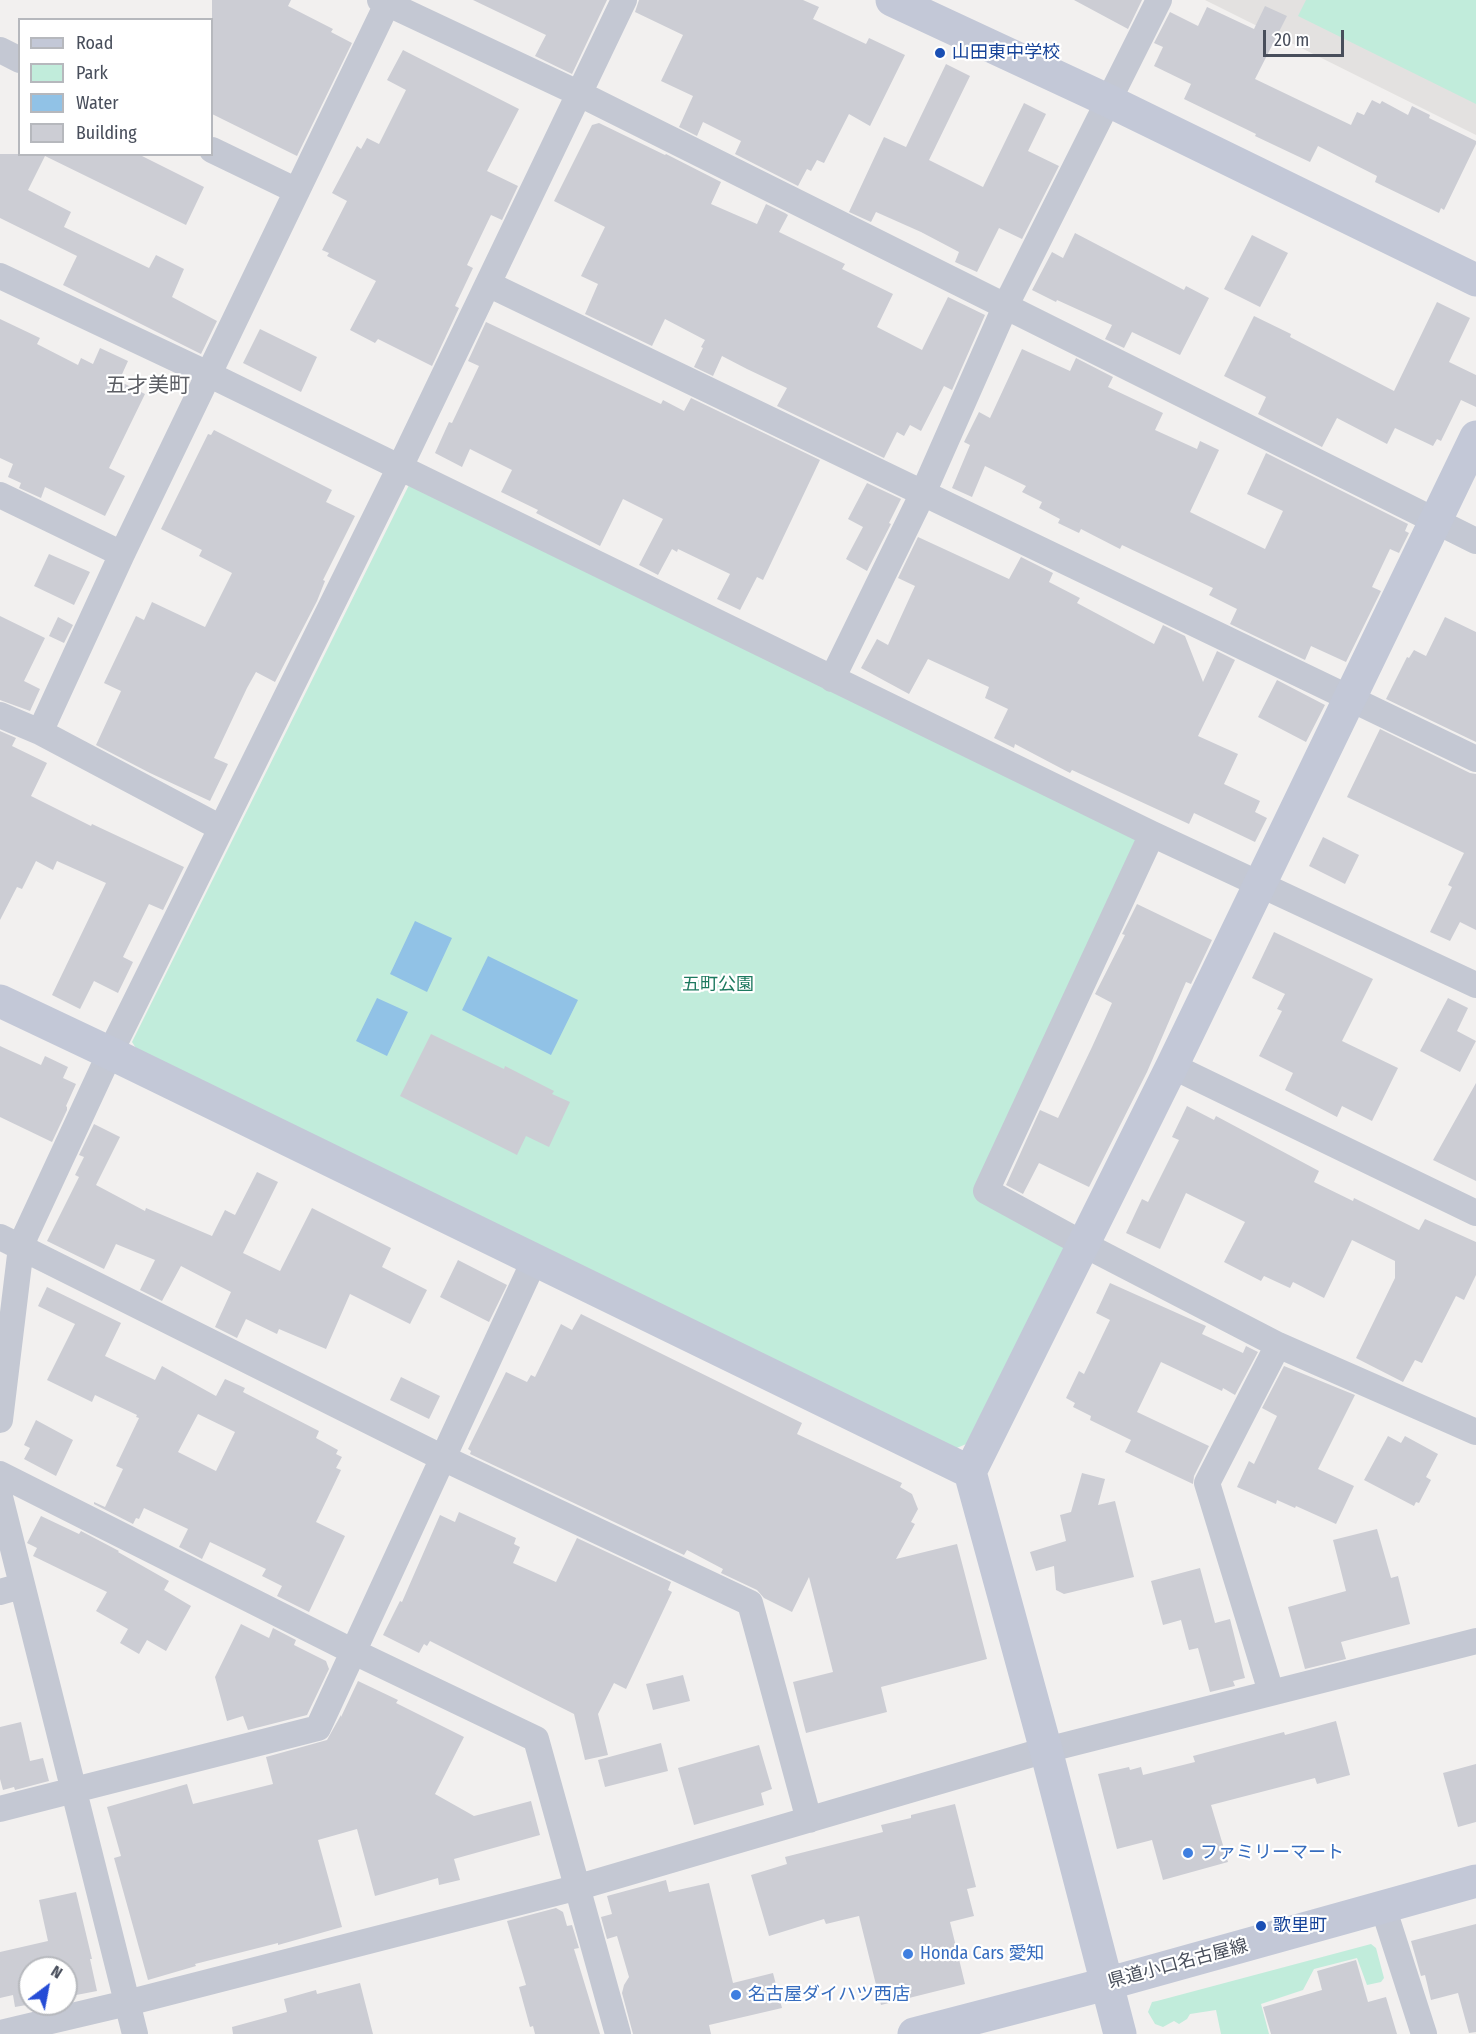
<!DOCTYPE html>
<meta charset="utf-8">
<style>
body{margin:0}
#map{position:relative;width:1476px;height:2034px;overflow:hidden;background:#f2f0ef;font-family:"Fira Sans Condensed",sans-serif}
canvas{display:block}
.legend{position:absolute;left:18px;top:18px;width:195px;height:138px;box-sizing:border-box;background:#fff;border:2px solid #b6b8bd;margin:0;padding:8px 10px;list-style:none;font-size:18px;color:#484e5b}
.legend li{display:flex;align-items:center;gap:12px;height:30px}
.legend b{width:30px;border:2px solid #b6b8bd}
.north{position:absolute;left:18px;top:1956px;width:60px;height:60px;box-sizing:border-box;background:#fff;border:2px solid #b6b8bd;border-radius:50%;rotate:32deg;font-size:16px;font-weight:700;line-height:24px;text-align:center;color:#484e5b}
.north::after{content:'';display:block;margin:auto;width:21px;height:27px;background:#254cd6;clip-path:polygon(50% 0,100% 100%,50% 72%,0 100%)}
.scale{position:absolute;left:1263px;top:30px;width:81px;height:27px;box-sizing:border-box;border:3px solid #484e5b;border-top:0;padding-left:8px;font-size:18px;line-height:21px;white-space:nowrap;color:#484e5b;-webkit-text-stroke:4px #fff;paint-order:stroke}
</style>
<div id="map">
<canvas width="1476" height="2034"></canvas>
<ul class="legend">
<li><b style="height:8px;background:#c3c8d7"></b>Road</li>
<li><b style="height:16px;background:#c1ecdb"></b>Park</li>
<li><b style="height:16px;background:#91c2e6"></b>Water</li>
<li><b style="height:16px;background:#cccdd4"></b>Building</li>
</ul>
<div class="north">N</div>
<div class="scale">20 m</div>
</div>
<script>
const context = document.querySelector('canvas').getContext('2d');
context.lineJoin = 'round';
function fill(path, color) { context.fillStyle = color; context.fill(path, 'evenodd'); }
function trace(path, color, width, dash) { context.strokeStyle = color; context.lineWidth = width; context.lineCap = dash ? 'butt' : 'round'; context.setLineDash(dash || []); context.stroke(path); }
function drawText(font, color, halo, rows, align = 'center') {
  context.font = font + ' "Fira Sans Condensed","Noto Sans JP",sans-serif'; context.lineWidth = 4.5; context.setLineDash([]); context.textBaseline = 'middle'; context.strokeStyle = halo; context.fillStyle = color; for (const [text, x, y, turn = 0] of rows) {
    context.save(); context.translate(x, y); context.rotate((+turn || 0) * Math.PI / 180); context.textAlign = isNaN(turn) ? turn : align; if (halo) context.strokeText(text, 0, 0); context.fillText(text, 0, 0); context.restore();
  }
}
fill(new Path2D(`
 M1205,0H1476V135Z`), '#e3e1e0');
fill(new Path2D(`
 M1306,0H1476V104L1298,16Z
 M410,483L1143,837L978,1196L1066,1248L976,1440L947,1452L141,1056L132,1042Z
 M1371,1944L1376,1948L1384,1978L1381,1982L1367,1985L1357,1958L1314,1969L1303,1990L1261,2004L1269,2034H1221L1216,2010L1190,2014L1187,2019L1179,2024L1174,2021L1163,2027L1155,2024L1148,2012L1152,2002L1157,2001Z`), '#c1ecdb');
fill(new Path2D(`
 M415,921L452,938L427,992L390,974Z
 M488,956L578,1000L551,1055L462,1010Z
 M377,998L408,1012L387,1056L356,1041Z`), '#91c2e6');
fill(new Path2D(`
 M212,0H291L288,6L333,29L331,32L352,43L297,156L212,114Z
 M473,0H607L572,74L535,56L546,35Z
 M639,0H803L819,7L813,19L866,44L869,38L905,55L870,126L849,114L824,163L817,160L811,171L807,169L798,186L735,154L741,141L703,122L697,136L679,127L693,96L661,81L683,35L635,12Z
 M1074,0H1142L1128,29Z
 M1265,6L1287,16L1255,79L1351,125L1357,112L1364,115L1372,100L1380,104L1382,101L1408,115L1412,106L1430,115L1429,118L1476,141V144L1444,210L1441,208L1439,213L1375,182L1377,176L1318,146L1310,162L1255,136L1256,134L1184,99L1191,84L1154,66L1163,47L1154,43L1170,12L1198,26L1207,7L1254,29Z
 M403,50L519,109L487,171L518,186L502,220L491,215L467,265L473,268L455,306L459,308L432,366L378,339L375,343L350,330L376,281L327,256L329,253L322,250L347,201L332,193L357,146L361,149L367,138L379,144L406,90L387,80Z
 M946,64L970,76L929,160L983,187L1024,103L1046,114L1028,151L1059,166L1022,239L999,228L977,272L955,262L959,252L921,232L876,212L871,222L849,212L884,137L906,147Z
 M599,123L665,155L666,154L721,182L711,204L757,224L766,204L785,213L788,215L779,232L845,264L842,269L893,294L877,327L922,350L948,297L985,315L952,390L944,386L921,431L910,425L904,436L897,432L884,458L777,406L787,388L747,369L722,356L713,376L694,367L703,348L701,347L705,340L665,319L652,346L585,314L598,284L581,276L605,227L554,201L592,125Z
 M0,154H138L204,187L186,225L45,156L28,190L71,212L64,227L149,268L156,255L184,269L172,297L217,321L201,354L63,285L77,256L0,218Z
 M1075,233L1184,290L1186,286L1209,298L1180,355L1132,332L1124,348L1105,339L1112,325L1057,300L1056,302L1032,290L1052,252L1063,258Z
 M1252,235L1288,253L1260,307L1224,289Z
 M1437,302L1470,318L1449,362L1476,375V407L1461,400L1441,441L1437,439L1433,446L1395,428L1387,444L1337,418L1322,447L1258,414L1266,397L1224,376L1254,316L1291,334L1290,337L1394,391Z
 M0,319L40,338L37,344L78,365L81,358L93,364L100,348L128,361L119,381L145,394L109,468L125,476L105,516L45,487L41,498L19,488L21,483L8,477L13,464L0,458Z
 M486,322L661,404L663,400L684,411L691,398L820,460L763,580L757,577L740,610L717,599L730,574L678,549L677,552L672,549L658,575L639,565L663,519L623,499L600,546L536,513L538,510L501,492L512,470L470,449L462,467L435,453L449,422L452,423L479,366L468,361Z
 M260,329L317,357L301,392L243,363Z
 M1022,349L1070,371L1076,358L1113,377L1108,387L1163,413L1155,430L1197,449L1200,441L1219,450L1190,512L1265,549L1283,511L1247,494L1266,453L1408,524L1405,531L1409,533L1399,553L1390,549L1372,587L1381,591L1346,662L1311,646L1305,660L1230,624L1237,609L1209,595L1213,588L1122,545L1120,549L1081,529L1079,533L1058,523L1060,519L1039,508L1042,502L1022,492L1026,486L985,466L972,497L952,488L970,445L964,442L979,412L990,418Z
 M214,430L332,490L326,502L355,516L323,580L325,581L317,601L275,682L256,672L247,688L214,758L228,764L210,801L150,773L96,745L121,691L104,683L136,616L144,620L152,602L205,627L232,573L199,556L202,550L161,529L208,434L211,435Z
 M867,483L901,499L889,523L891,524L867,571L846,559L863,527L848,519Z
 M918,537L1009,579L1021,557L1053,573L1049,582L1080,598L1077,603L1154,644L1163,625L1185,636L1203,682L1217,651L1235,660L1198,736L1238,754L1224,784L1260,801L1255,812L1267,818L1255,842L1194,813L1189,824L1072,770L1070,773L1015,744L1014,748L994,738L1008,709L985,698L989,687L928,659L909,694L861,668L877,639L888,645L915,586L898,578Z
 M49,554L90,572L74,605L34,586Z
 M0,616L45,638L24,681L40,689L30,711L0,700Z
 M58,617L73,625L64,643L49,636Z
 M1445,617L1476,632V742L1386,699L1407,657L1409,658L1414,650L1426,656Z
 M1277,680L1325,705L1306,742L1258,717Z
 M1380,729L1470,773L1476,774V930L1460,922L1450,941L1430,932L1452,887L1448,885L1464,853L1347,797Z
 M0,731L16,738L12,746L47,763L31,796L91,826L92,824L184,867L163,910L149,904L123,957L133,962L118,993L94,981L80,1009L52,995L106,883L57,861L53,870L36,861L22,889L17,887L0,920Z
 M1323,837L1359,855L1345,884L1309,866Z
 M1137,904L1212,940L1191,984L1186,982L1147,1072L1089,1187L1039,1163L1023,1194L1006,1185L1040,1110L1058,1118L1092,1047L1112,1003L1095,994L1125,935L1122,934Z
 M1274,932L1373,979L1342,1041L1398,1068L1372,1121L1342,1106L1337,1117L1285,1090L1293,1073L1259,1056L1282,1011L1277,1009L1285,994L1252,978Z
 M1448,998L1468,1008L1457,1031L1476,1041L1460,1072L1420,1051Z
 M431,1034L504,1069L505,1066L554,1091L552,1094L570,1102L549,1147L526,1136L517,1155L400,1096Z
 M0,1046L41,1065L45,1056L68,1067L63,1078L76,1084L66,1106L67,1107V1110L52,1142L0,1117Z
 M1476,1083V1181L1433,1160Z
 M1187,1106L1214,1120L1216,1116L1319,1171L1314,1182L1353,1201L1354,1198L1419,1230L1425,1219L1476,1242V1275L1464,1300L1456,1296L1422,1363L1415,1360L1403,1382L1356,1358L1395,1278V1261L1352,1240L1324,1298L1293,1282L1290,1288L1264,1276L1261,1281L1224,1262L1245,1222L1186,1193L1160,1249L1126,1233L1142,1199L1148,1202L1179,1140L1172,1137Z
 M94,1124L120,1137L96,1185L145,1211L146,1208L212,1236L225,1210L235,1215L257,1172L278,1182L243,1253L280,1271L312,1208L391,1248L382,1267L427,1290L410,1324L350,1294L326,1349L279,1329L277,1334L246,1319L237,1338L215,1327L231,1292L181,1266L162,1301L140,1290L155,1260L116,1244L104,1269L47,1241L79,1177L75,1175L84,1157L79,1155Z
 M458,1260L507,1285L489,1322L440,1297Z
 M1110,1283L1206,1326L1202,1334L1243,1353L1246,1346L1258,1352L1235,1395L1223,1388L1222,1391L1161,1362L1137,1412L1209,1446L1194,1476L1193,1484L1125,1452L1131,1440L1090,1420L1091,1416L1073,1407L1075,1403L1066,1398L1079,1371L1084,1374L1110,1320L1096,1313Z
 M47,1287L121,1323L105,1356L155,1380L162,1366L216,1396L225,1379L245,1388L243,1392L319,1431L316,1438L338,1450L336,1454L342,1457L336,1468L341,1470L316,1522L345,1536L309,1612L277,1596L282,1586L262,1576L266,1569L210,1542L202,1559L179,1547L188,1529L144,1508L139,1519L136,1518L133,1524L94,1504V1502L105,1507L123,1469L116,1466L139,1418L136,1417L137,1415L95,1395L92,1402L47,1380L75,1324L38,1306ZM198,1414L235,1432L216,1471L178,1452Z
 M581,1314L802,1423L797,1434L902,1483L900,1487L912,1494L918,1509L911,1522L915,1524L896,1559L957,1544L987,1659L881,1687L887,1712L806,1733L793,1682L833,1672L809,1577L792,1612L764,1598L757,1590L721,1573L723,1569L687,1550L684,1555L470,1454L471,1451L468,1449L506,1372L527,1382L531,1375L535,1377L561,1324L572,1330Z
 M1284,1366L1355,1395L1318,1469L1354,1486L1336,1524L1296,1506L1295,1508L1277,1500L1276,1504L1237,1487L1249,1461L1254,1464L1277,1416L1262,1408Z
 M401,1377L440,1396L429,1419L390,1400Z
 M36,1420L73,1440L56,1476L24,1459L30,1448L24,1445Z
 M1388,1436L1401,1443L1405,1436L1438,1454L1426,1477L1431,1480L1419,1503L1416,1502L1414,1506L1364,1480Z
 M1082,1473L1105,1479L1098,1505L1115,1501L1134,1577L1064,1594L1056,1590L1054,1566L1036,1571L1030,1552L1066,1541L1060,1515L1071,1512Z
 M459,1512L516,1538L514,1544L520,1547L513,1563L556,1582L577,1538L671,1582L668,1590L672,1592L626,1689L614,1683L598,1714L608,1755L585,1760L574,1714L430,1641L427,1646L424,1644L419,1653L383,1635L400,1601L402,1602L440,1515L455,1522Z
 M41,1516L79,1534L81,1531L119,1551L118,1552L169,1581L164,1590L191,1606L166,1651L147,1640L139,1654L120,1643L128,1629L96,1611L107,1592L33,1556L37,1548L27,1543Z
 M1377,1529L1391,1578L1398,1576L1410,1624L1341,1642L1346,1659L1305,1669L1288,1607L1346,1591L1333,1540Z
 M1200,1568L1215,1623L1230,1619L1245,1678L1233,1681L1235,1686L1210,1692L1198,1648L1189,1650L1181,1620L1163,1625L1151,1581Z
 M241,1624L269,1638L273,1628L296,1640L294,1645L326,1661L329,1669L307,1715L248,1730L243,1716L227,1721L215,1677Z
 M683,1675L690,1701L653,1710L646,1684Z
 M358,1681L398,1700L396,1703L464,1737L435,1794L474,1816L531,1801L540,1835L454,1859L460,1880L439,1885L438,1878L375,1896L357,1829L318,1840L342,1927L278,1945V1943L195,1964L196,1966L148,1980L114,1858L121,1856L107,1807L187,1784L193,1804L273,1784L266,1757L327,1740L341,1715V1717Z
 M1336,1721L1350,1775L1317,1784L1315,1778L1211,1805L1228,1862L1163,1880L1152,1840L1117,1849L1098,1774L1129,1767L1130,1770L1141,1767L1143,1775L1195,1762L1193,1756L1284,1732L1285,1735Z
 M21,1722L30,1761L43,1758L49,1781L15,1790L14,1787L3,1790L0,1779V1727Z
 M661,1743L668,1771L605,1787L598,1760Z
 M759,1745L772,1789L761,1793L764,1805L694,1825L678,1768Z
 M1476,1764V1822L1458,1827L1443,1773Z
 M955,1804L976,1887L967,1889L974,1916L950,1922L965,1984L881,2005L859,1916L826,1924L824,1919L769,1936L751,1875L787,1864L785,1857L883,1832L881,1825L911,1818V1815Z
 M666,1880L669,1892L709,1883L733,1983L773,1973L782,2008L709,2025L711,2034H633L622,1993L624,1985L629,1977L617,1936L607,1939L601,1917L612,1914L607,1896Z
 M76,1892L92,1959H90L97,1991L66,1997V1968H30V2004H32L15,2007L13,1995L0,1998V1952L48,1941L39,1900Z
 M556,1908L563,1912L567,1926L572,1925L579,1948L574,1949L600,2034H535L533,2026L530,2027L519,1987L526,1985L507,1921Z
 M1476,1924V2032L1469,2033L1458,1993L1431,2000L1425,1975L1421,1976L1411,1941Z
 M1356,1960L1368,2002L1386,1997L1397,2034H1271L1263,2007L1322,1990L1317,1971Z
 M360,1983L373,2034H233L232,2027L287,2012L284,1999L316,1990L317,1994Z`), '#cccdd4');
trace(new Path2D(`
 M380,0L580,94L1476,541
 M0,50L20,60
 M212,150L297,191
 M0,276L208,374L1152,834L1476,985
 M488,284L1476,759
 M0,495L122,554
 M832,679L923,493L1006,305L1159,0
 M0,715L40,732L221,828
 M40,732L122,554L387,4
 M1152,834L986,1191L1083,1244L1278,1345L1476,1432
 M1172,1066L1476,1213
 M0,1237L443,1458L750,1603L809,1820
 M0,1420L21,1247L26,1234L110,1053L400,467L624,0
 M0,1474L352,1651L536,1739L618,2034
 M0,1497L135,2034
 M0,1592L21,1586
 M1271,1692L1207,1483L1278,1345
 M0,1809L318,1728L534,1261
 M1383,1907L1424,2034
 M0,2033L127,2003L579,1887L1046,1750L1476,1641`), '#c4c8d3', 26);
trace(new Path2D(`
 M892,0L1109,101L1476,280
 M0,1001L110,1053L970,1472
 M914,2034L1106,1984L1476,1881
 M1120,2034L1046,1750L970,1472L1172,1066L1476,437`), '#c3c8d7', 33);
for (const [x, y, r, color] of [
 [940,53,6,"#1a4fb4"],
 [1188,1853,6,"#3f7fe0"],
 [1261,1926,6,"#1a4fb4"],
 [908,1954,6,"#3f7fe0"],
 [736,1995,6,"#3f7fe0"]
]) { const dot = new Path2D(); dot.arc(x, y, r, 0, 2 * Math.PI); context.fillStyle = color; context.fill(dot); trace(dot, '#fff', 2); }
drawText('18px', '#164399', '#fff', [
 ["山田東中学校",952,53],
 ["歌里町",1273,1926]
], 'left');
drawText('18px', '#1d795f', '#fff', [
 ["五町公園",718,985]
]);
drawText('18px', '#366cbe', '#fff', [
 ["ファミリーマート",1200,1853],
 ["Honda Cars 愛知",920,1954],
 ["名古屋ダイハツ西店",748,1995]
], 'left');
drawText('18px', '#484e5b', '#fff', [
 ["県道小口名古屋線",1178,1964,-15]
]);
drawText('21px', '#5c5e64', '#fff', [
 ["五才美町",148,386]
]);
</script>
